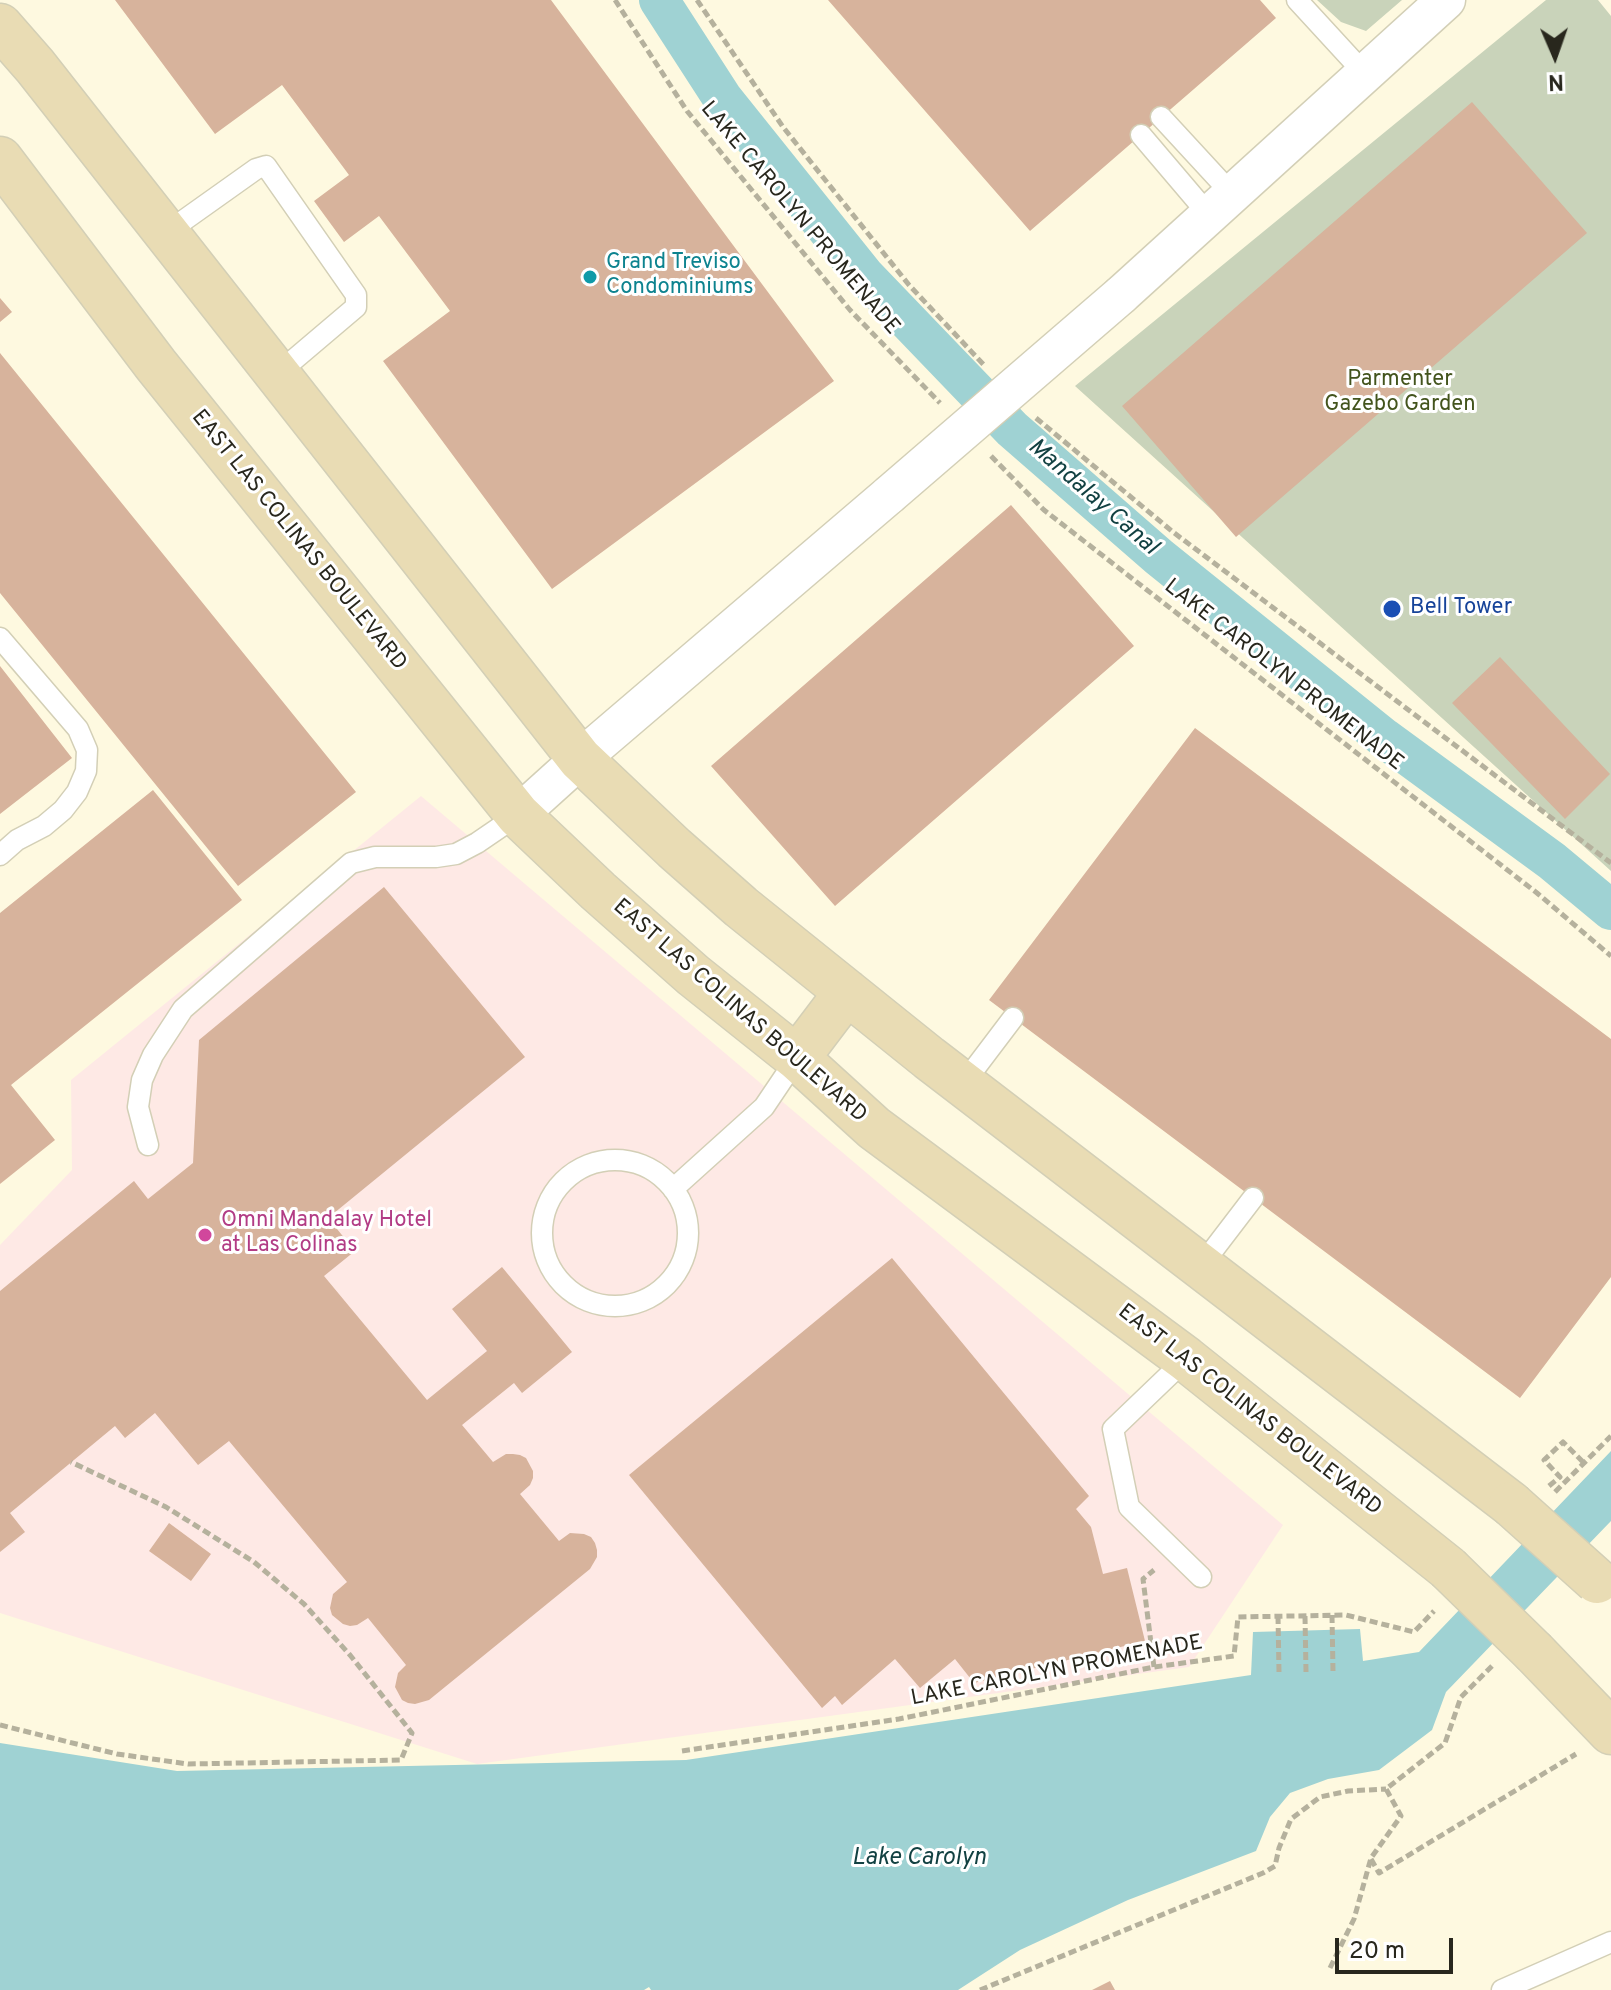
<!DOCTYPE html>
<style>
body{margin:0}
#map{position:relative;width:1611px;height:1990px;overflow:hidden;background:#fef9e0;font-family:Overpass,sans-serif}
canvas{display:block}
.north{position:absolute;left:1515px;top:16px;width:80px;height:80px;-webkit-text-stroke:6px #fff;paint-order:stroke;rotate:178deg;font-size:22px;font-weight:700;line-height:32px;text-align:center;color:#28271d}
.north::after{content:'';display:block;margin:auto;width:28px;height:36px;background:#28271d;clip-path:polygon(50% 0,100% 100%,50% 72%,0 100%)}
.scale{position:absolute;left:1335px;top:1938px;width:118px;height:36px;box-sizing:border-box;border:4px solid #28271d;border-top:0;padding-left:10px;font-size:24px;line-height:28px;white-space:nowrap;color:#28271d;-webkit-text-stroke:6px #fff;paint-order:stroke}
</style>
<div id="map">
<canvas width="1611" height="1990"></canvas>
<div class="north">N</div>
<div class="scale">20 m</div>
</div>
<script>
const context = document.querySelector('canvas').getContext('2d');
context.lineJoin = 'round';
function fill(path, color) { context.fillStyle = color; context.fill(path, 'evenodd'); }
function trace(path, color, width, dash) { context.strokeStyle = color; context.lineWidth = width; context.lineCap = dash ? 'butt' : 'round'; context.setLineDash(dash || []); context.stroke(path); }
function drawText(font, color, halo, rows, align = 'center') {
  context.font = font + ' Overpass,sans-serif'; context.lineWidth = 6; context.setLineDash([]); context.textBaseline = 'middle'; context.strokeStyle = halo; context.fillStyle = color; for (const [text, x, y, turn = 0] of rows) {
    context.save(); context.translate(x, y); context.rotate((+turn || 0) * Math.PI / 180); context.textAlign = isNaN(turn) ? turn : align; if (halo) context.strokeText(text, 0, 0); context.fillText(text, 0, 0); context.restore();
  }
}
fill(new Path2D(`
 M421,796L1283,1525L1189,1667L477,1764L0,1613V1245L72,1170L71,1080Z`), '#fee9e5');
fill(new Path2D(`
 M1317,0H1402L1366,31L1341,22Z
 M1546,0H1598L1611,16V871L1075,386Z`), '#c9d3ba');
fill(new Path2D(`
 M1611,1451V1521L1446,1692L1432,1730L1379,1770L1328,1779L1290,1793L1270,1817L1256,1851L1128,1900L1020,1950L958,1990H651L649,1987L644,1990H0V1743L177,1771L686,1760L1251,1675L1253,1632L1360,1629L1363,1661L1419,1652Z`), '#9fd2d3');
trace(new Path2D(`
 M659,0L723,99L864,275L1012,429L1159,557L1384,738L1552,861L1611,910`), '#9fd2d3', 40);
fill(new Path2D(`
 M115,0H551L834,381L552,589L383,361L450,311L379,216L344,242L314,201L349,175L282,85L215,134Z
 M828,0H1260L1276,18L1030,231Z
 M1472,102L1587,233L1236,537L1122,406Z
 M0,298L12,312L0,322Z
 M0,353L356,792L238,886L0,593Z
 M1011,505L1134,646L835,906L711,766Z
 M1500,657L1610,774L1565,819L1452,703Z
 M0,666L72,758L0,814Z
 M1195,728L1611,1039V1277L1520,1398L989,1000Z
 M153,790L242,900L11,1085L55,1140L0,1184V913Z
 M384,887L525,1057L328,1218L355,1251L324,1276L427,1400L487,1351L452,1309L502,1267L572,1352L522,1393L514,1383L462,1425L493,1462L506,1454H513L520,1455L526,1458L533,1471V1478L530,1485L520,1494L559,1541L570,1533L584,1534L591,1537L595,1543L597,1550V1557L590,1569L429,1700L415,1704L408,1703L402,1700L395,1687L398,1673L406,1665L368,1618L357,1625L350,1626L343,1624L332,1615L330,1608L333,1594L347,1582L229,1441L198,1465L155,1413L125,1438L115,1426L10,1513L25,1532L0,1552V1291L134,1181L148,1199L193,1163L199,1040Z
 M892,1258L1089,1496L1076,1509L1091,1527L1103,1574L1127,1568L1145,1641L974,1683L955,1659L920,1688L895,1659L842,1705L835,1696L822,1708L629,1475Z
 M169,1523L211,1554L191,1581L149,1551Z
 M1110,1981L1115,1990H1092Z`), '#d7b39c');
const lane = new Path2D(`
 M1297,0L1365,74
 M1161,117L1232,194
 M1141,135L1209,215
 M166,233L256,169L266,166L356,295V307L277,374
 M0,638L78,729L87,750L86,771L77,792L63,810L44,826L17,840L0,855
 M963,1084L1013,1018
 M148,1145L138,1107L142,1080L153,1055L183,1009L351,863L375,857H436L456,854L477,843L518,815
 M542 1233a73 73 0 1 1 146 0a73 73 0 1 1-146 0Z
 M673,1189L764,1107L797,1058
 M1201,1266L1253,1198
 M1186,1359L1113,1429L1129,1507L1201,1577
 M1502,1990L1611,1942`);
const street = new Path2D(`
 M1121,295L1446,0
 M518,815L580,759L889,495`);
const secondary = new Path2D(`
 M0,26L35,66L580,759L674,848L741,907L929,1058L1511,1504
 M0,159L156,365L518,815L598,891L693,975L797,1058L874,1128L1186,1359L1448,1568
 M797,1058L847,992
 M1535,1653L1611,1732`);
trace(lane, '#d3cfb6', 23);
trace(street, '#d3cfb6', 41);
trace(secondary, '#d3cfb6', 47);
trace(new Path2D(`
 M615,0L687,111L850,310L940,403
 M697,0L783,127L909,285L984,365
 M1036,418L1173,532L1611,863
 M991,456L1044,510L1537,893L1611,956
 M1549,1486L1560,1477L1544,1460L1563,1442L1584,1463
 M1555,1492L1611,1436
 M1332,1615L1333,1672
 M1278,1616L1279,1672
 M1305,1616L1306,1672
 M1154,1667L1143,1579L1154,1570
 M0,1725L117,1754L188,1764L401,1760L412,1733L350,1655L304,1604L254,1562L166,1507L71,1462
 M682,1751L899,1719L1154,1667L1234,1656L1238,1617L1346,1615L1414,1632L1434,1611
 M1371,1859L1379,1873L1576,1754
 M1330,1968L1354,1919L1371,1858L1401,1816L1386,1789L1445,1743L1461,1697L1492,1666
 M980,1990L1263,1873L1275,1866L1279,1848L1291,1819L1320,1797L1348,1791L1386,1789`), '#b5b19d', 5, [8, 4]);
trace(lane, '#fff', 20);
trace(street, '#fff', 38);
trace(secondary, '#e9dcb4', 44);
const streetBridge = new Path2D(`
 M889,495L1121,295`);
const secondaryBridge = new Path2D(`
 M1511,1504L1597,1581
 M1448,1568L1535,1653`);
trace(streetBridge, '#d3cfb6', 41, []);
trace(secondaryBridge, '#d3cfb6', 47, []);
trace(streetBridge, '#fff', 38);
trace(secondaryBridge, '#e9dcb4', 44);
for (const [x, y, r, color] of [
 [590,277,8,"#0f9aa8"],
 [1392,609,10,"#1a4fb4"],
 [205,1235,8,"#d1479c"]
]) { const dot = new Path2D(); dot.arc(x, y, r, 0, 2 * Math.PI); context.fillStyle = color; context.fill(dot); trace(dot, '#fff', 3); }
drawText('22px', '#28271d', '#fff', [
 ["LAKE CAROLYN PROMENADE",799,219,50],
 ["EAST LAS COLINAS BOULEVARD",298,541,51],
 ["LAKE CAROLYN PROMENADE",1283,676,38],
 ["EAST LAS COLINAS BOULEVARD",739,1012,41],
 ["EAST LAS COLINAS BOULEVARD",1249,1411,38],
 ["LAKE CAROLYN PROMENADE",1057,1672,-11]
]);
drawText('22px', '#0d838f', '#fff', [
 ["Grand Treviso",606,264],
 ["Condominiums",606,289]
], 'left');
drawText('22px', '#43541d', '#fff', [
 ["Parmenter",1400,381],
 ["Gazebo Garden",1400,406]
]);
drawText('22px', '#164399', '#fff', [
 ["Bell Tower",1410,609]
], 'left');
drawText('22px', '#b23c85', '#fff', [
 ["Omni Mandalay Hotel",221,1222],
 ["at Las Colinas",221,1247]
], 'left');
drawText('italic 24px', '#124142', '#fff', [
 ["Mandalay Canal",1092,498,41],
 ["Lake Carolyn",919,1859]
]);
</script>
